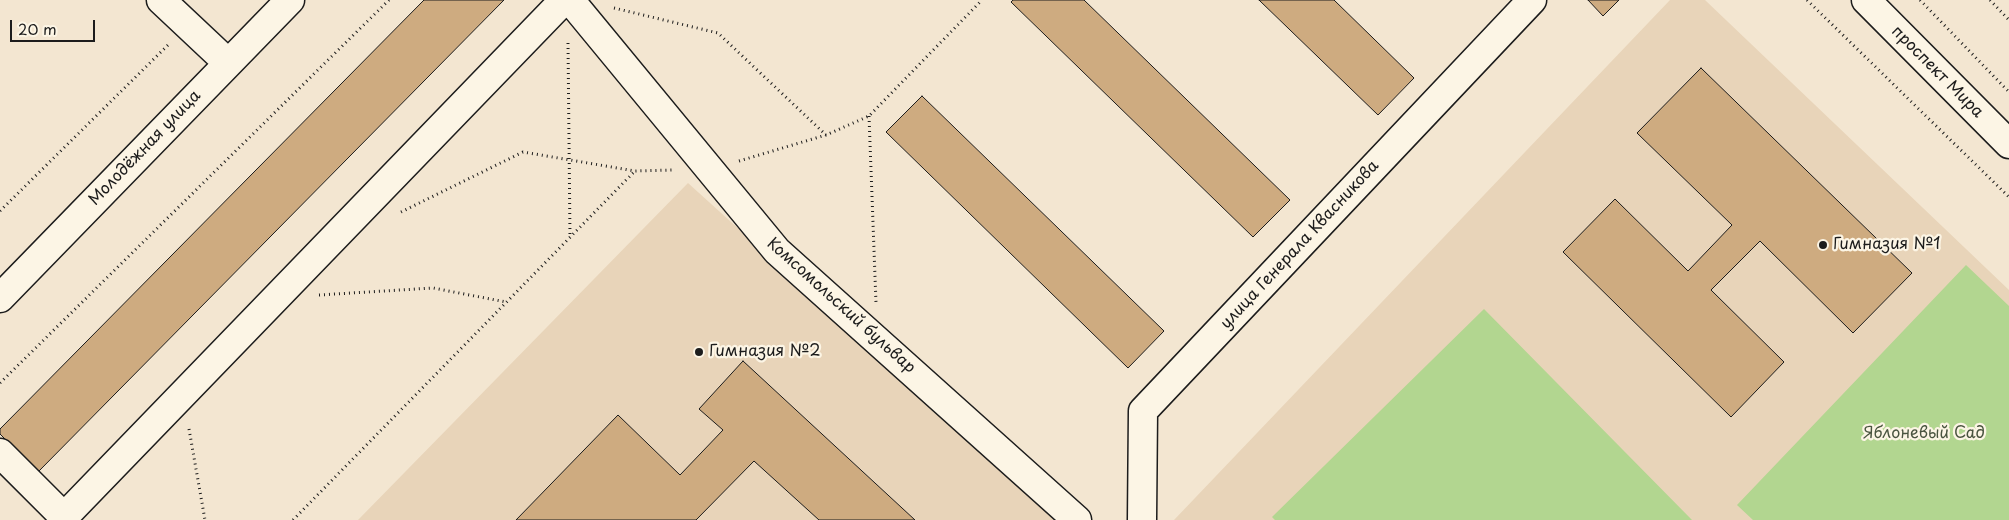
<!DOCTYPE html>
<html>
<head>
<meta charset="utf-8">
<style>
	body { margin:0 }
	#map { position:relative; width:2009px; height:520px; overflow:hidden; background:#f3e6d1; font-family:"Playpen Sans",sans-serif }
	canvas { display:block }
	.scale { position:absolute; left:10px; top:20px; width:85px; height:22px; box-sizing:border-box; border:2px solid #1c1c1c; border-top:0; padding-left:6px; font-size:15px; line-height:18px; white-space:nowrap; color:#1c1c1c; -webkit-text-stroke:4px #fcf5e5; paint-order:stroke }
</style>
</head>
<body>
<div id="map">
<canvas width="2009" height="520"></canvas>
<div class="scale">20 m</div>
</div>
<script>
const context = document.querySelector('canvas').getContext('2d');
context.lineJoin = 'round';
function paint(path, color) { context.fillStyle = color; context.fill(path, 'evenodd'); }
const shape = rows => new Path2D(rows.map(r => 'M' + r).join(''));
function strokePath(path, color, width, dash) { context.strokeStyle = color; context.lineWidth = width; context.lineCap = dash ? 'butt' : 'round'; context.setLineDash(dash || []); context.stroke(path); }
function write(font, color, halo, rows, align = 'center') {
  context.font = font + ' "Playpen Sans",sans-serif'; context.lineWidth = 4.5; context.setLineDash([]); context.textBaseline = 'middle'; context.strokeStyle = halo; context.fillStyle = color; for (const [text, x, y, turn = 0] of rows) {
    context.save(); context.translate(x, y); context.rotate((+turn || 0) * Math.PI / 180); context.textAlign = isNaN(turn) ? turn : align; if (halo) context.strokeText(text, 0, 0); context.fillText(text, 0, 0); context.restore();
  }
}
paint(shape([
	[1670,0,1705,0,2009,290,2009,520,1174,520],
	[688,183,1060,520,358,520]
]), '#e8d4b9');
paint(shape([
	[1966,265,2009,306,2009,520,1753,520,1737,505],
	[1484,309,1692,520,1275,520,1272,517]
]), '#b2d690');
const building = shape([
	[424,0,504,0,38,472,0,434,0,429,424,0],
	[1013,0,1084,0,1290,200,1253,237,1011,2,1013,0],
	[1259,0,1334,0,1414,78,1378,115,1259,0],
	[1588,0,1619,0,1603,16,1588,0],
	[1701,68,1912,273,1853,333,1760,241,1711,290,1784,362,1731,417,1563,252,1615,199,1688,271,1732,225,1637,133,1701,68],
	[922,96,1164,331,1128,368,886,132,922,96],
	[743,361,915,520,819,520,754,461,696,520,516,520,618,415,680,475,723,430,699,409,743,361]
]);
paint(building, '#ceab80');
strokePath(building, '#1c1c1c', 1);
const minor = shape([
	[161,0,228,63],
	[570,0,777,251,1077,520],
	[1866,0,2009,144],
	[0,298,290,0],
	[0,453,64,517,564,0],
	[1142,520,1143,411,1532,0]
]);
strokePath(minor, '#1c1c1c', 31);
strokePath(shape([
	[1807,0,2009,197],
	[1920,0,2009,92],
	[1990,0,2009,20],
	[614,8,718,33,826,135],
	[568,43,570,237],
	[869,116,876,303],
	[739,161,826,135,869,116,982,0],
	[0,211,168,45],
	[401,212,523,152,635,171,674,170],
	[319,295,433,288,506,302],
	[0,383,389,0],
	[189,429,205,520],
	[293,520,635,171]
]), '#1c1c1c', 3, [1, 4]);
strokePath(minor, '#fcf5e5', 28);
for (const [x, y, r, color] of [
	[1823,245,5,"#1c1c1c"],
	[699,352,5,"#1c1c1c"]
]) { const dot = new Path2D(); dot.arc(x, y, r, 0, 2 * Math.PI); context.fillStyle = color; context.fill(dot); strokePath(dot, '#fcf5e5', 2); }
write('16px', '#1c1c1c', '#fcf5e5', [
	["проспект Мира",1937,72,45],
	["Молодёжная улица",145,148,-46],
	["улица Генерала Квасникова",1300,245,-47],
	["Комсомольский бульвар",841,306,42]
]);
write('16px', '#1c1c1c', '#fcf5e5', [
	["Гимназия №1",1833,245],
	["Гимназия №2",709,352]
], 'left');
write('16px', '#49543f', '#fcf5e5', [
	["Яблоневый Сад",1924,434]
]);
</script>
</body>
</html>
